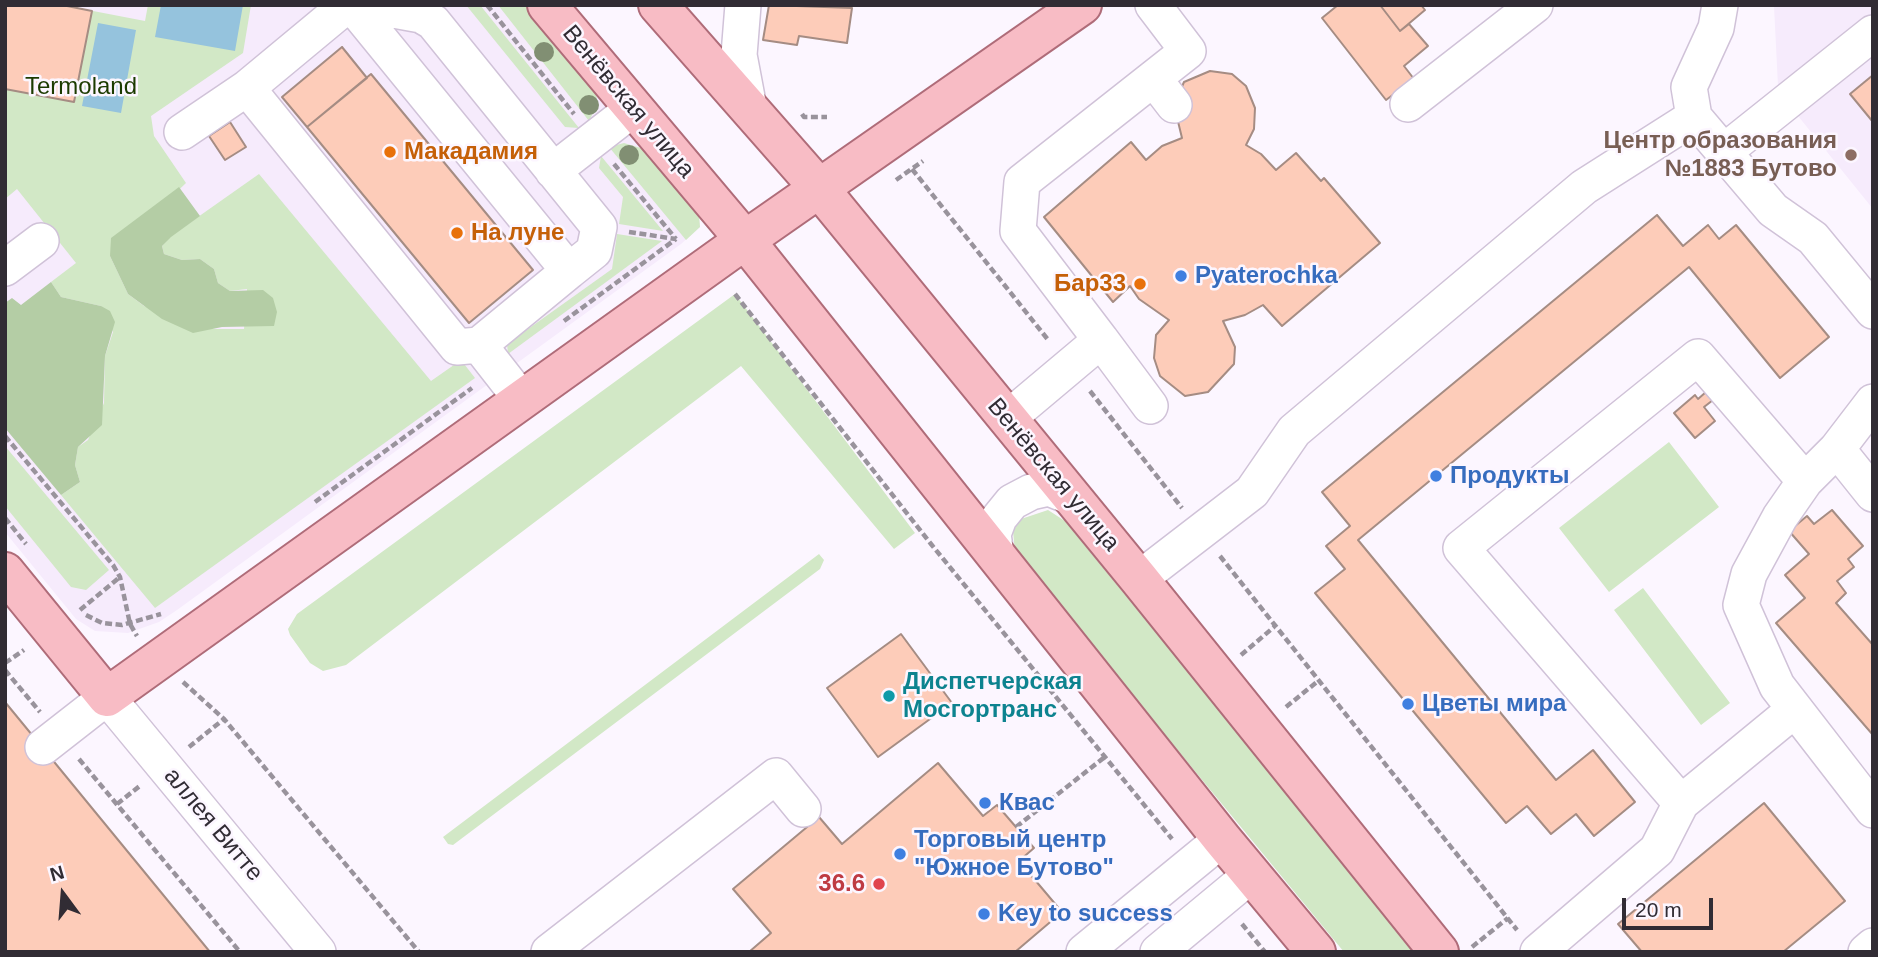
<!DOCTYPE html>
<html>
<head>
<meta charset="utf-8">
<style>
	body { margin:0 }
	#map { position:relative; width:1878px; height:957px; overflow:hidden; background:#fcf6ff; font-family:Arial,sans-serif }
	canvas { display:block }
	.frame { position:absolute; inset:0; border:7px solid #312c34; pointer-events:none }
	.north { position:absolute; left:28px; top:859px; width:70px; height:70px; -webkit-text-stroke:5px #fcf6ff; paint-order:stroke; rotate:344deg; font-size:19px; font-weight:700; line-height:28px; text-align:center; color:#312c34 }
	.north::after { content:''; display:block; margin:auto; width:24px; height:32px; background:#312c34; clip-path:polygon(50% 0,100% 100%,50% 72%,0 100%) }
	.scale { position:absolute; left:1622px; top:898px; width:91px; height:32px; box-sizing:border-box; border:4px solid #312c34; border-top:0; padding-left:9px; font-size:21px; line-height:24px; white-space:nowrap; color:#312c34; -webkit-text-stroke:5px #fcf6ff; paint-order:stroke }
</style>
</head>
<body>
<div id="map">
<canvas width="1878" height="957"></canvas>
<div class="frame"></div>
<div class="north">N</div>
<div class="scale">20 m</div>
</div>
<script>
const context = document.querySelector('canvas').getContext('2d');
context.lineJoin = 'round';
function paint(path, color) { context.fillStyle = color; context.fill(path, 'evenodd'); }
const shape = rows => new Path2D(rows.map(r => 'M' + r).join(''));
function strokePath(path, color, width, dash) { context.strokeStyle = color; context.lineWidth = width; context.lineCap = dash ? 'butt' : 'round'; context.setLineDash(dash || []); context.stroke(path); }
function write(font, color, halo, rows, align = 'center') {
  context.font = font + ' Arial,sans-serif'; context.lineWidth = 5; context.setLineDash([]); context.textBaseline = 'middle'; context.strokeStyle = halo; context.fillStyle = color; for (const [text, x, y, turn = 0] of rows) {
    context.save(); context.translate(x, y); context.rotate((+turn || 0) * Math.PI / 180); context.textAlign = isNaN(turn) ? turn : align; if (halo) context.strokeText(text, 0, 0); context.fillText(text, 0, 0); context.restore();
  }
}
paint(shape([
	[5,5,526,5,699,215,700,227,681,244,177,610,159,622,128,633,95,631,76,619,5,532],
	[1873,5,1873,209,1786,101,1778,86,1774,6]
]), '#f6ebfc');
paint(shape([
	[5,5,62,5,145,21,148,5,251,5,243,53,151,116,154,136,186,183,110,256,128,294,144,306,210,329,244,329,247,289,230,291,218,283,214,269,200,259,182,260,164,254,162,246,171,236,259,174,431,381,461,360,475,378,155,608,61,495,80,482,75,465,78,447,88,440,104,403,105,356,113,332,101,306,61,297,51,282,76,263,17,189,5,199],
	[466,5,480,5,579,128,565,127],
	[498,5,526,5,597,92,596,107,589,121],
	[624,143,644,149,699,215,700,227,686,240,609,147],
	[601,156,663,231,619,224,623,197,599,168],
	[617,234,662,241,508,354,507,344,612,269],
	[735,294,915,533,894,549,741,366,346,665,323,671,310,663,290,635,288,629,297,614],
	[1669,442,1719,507,1609,592,1559,528],
	[5,446,109,570,86,590,71,587,5,506],
	[1048,510,1065,521,1416,952,1344,952,1015,553,1013,531,1021,519],
	[819,554,824,560,820,569,453,845,448,844,443,837],
	[1643,588,1730,703,1701,725,1614,610]
]), '#d2e8c6');
paint(shape([
	[179,187,200,216,171,237,162,246,164,254,182,260,200,259,214,269,218,283,230,291,263,290,273,298,277,312,274,326,222,327,193,333,162,319,128,294,110,256,111,238],
	[51,282,61,297,101,306,110,311,115,322,105,356,102,425,78,447,75,465,80,482,61,495,5,428,5,303,12,298,21,305]
]), '#b4cda5');
paint(shape([
	[161,5,243,5,235,51,155,37],
	[98,23,136,30,121,113,82,106]
]), '#95c3dd');
const building = shape([
	[5,5,62,5,92,11,74,102,5,89,5,5],
	[769,5,852,8,847,43,799,36,797,45,763,40,769,5],
	[1338,5,1380,5,1400,31,1409,24,1428,46,1404,66,1414,79,1386,100,1322,18,1338,5],
	[1380,5,1421,5,1425,10,1400,31,1380,5],
	[342,47,367,78,307,127,282,97,342,47],
	[1210,71,1232,74,1246,86,1255,108,1254,129,1246,145,1261,154,1276,170,1296,153,1321,181,1324,178,1380,243,1282,326,1263,305,1245,315,1223,321,1235,347,1234,364,1208,392,1185,396,1160,376,1154,358,1156,335,1169,320,1139,299,1130,286,1113,302,1044,217,1131,142,1146,160,1162,146,1182,138,1174,105,1184,82,1210,71],
	[371,74,533,270,469,323,307,127,371,74],
	[1873,75,1873,122,1850,94,1873,75],
	[230,122,246,147,225,160,209,136,230,122],
	[1657,215,1683,246,1708,225,1719,239,1736,225,1829,337,1780,378,1689,267,1358,540,1556,780,1593,750,1635,802,1594,836,1576,814,1551,834,1527,806,1506,823,1315,593,1345,569,1326,546,1350,526,1322,492,1657,215],
	[1706,392,1713,400,1704,407,1715,421,1695,438,1674,413,1695,395,1698,399,1706,392],
	[1832,510,1863,546,1848,559,1854,567,1837,581,1846,593,1836,603,1873,645,1873,735,1776,623,1805,598,1785,575,1809,554,1789,531,1807,516,1814,524,1832,510],
	[901,634,952,703,878,757,827,688,901,634],
	[5,702,210,952,5,952,5,702],
	[938,763,983,816,997,805,1034,848,1019,861,1062,912,1015,952,749,952,771,933,733,889,819,817,842,844,938,763],
	[1764,803,1845,901,1783,952,1642,952,1618,924,1764,803]
]);
paint(building, '#fdccb9');
strokePath(building, '#a58c83', 2);
const minor = shape([
	[347,5,247,88,457,347,479,345],
	[352,5,569,271,479,345,522,400],
	[366,5,421,15,433,22,599,227,594,251,569,271],
	[743,5,739,55,749,108],
	[1720,5,1716,28,1689,87,1694,117,1773,210,1813,238,1873,311],
	[1154,79,1174,105],
	[1408,104,1535,5],
	[182,132,247,88],
	[1725,151,1873,33],
	[553,171,634,108],
	[5,268,41,241],
	[1101,340,1150,406],
	[1873,402,1837,449,1805,481,1780,517,1749,574,1741,605,1777,686,1873,810],
	[1007,419,1101,340,1018,231,1022,182,1188,51,1153,5],
	[1837,449,1873,494],
	[996,555,993,534,999,518,1012,502,1031,492,1049,488,1069,496],
	[1139,579,1252,492,1294,431,1584,187,1694,117],
	[43,747,107,697,318,952],
	[1681,803,1461,548,1698,357,1805,481],
	[549,952,776,776,803,809],
	[1084,952,1222,839],
	[1158,952,1252,874],
	[1538,952,1657,850,1681,803,1793,711],
	[1866,952,1873,946]
]);
const major = shape([
	[547,5,745,240,1222,839,1316,952],
	[658,5,819,188,1139,579,1439,952],
	[5,572,107,697,728,252,1082,5]
]);
strokePath(minor, '#d0c2d8', 38);
strokePath(major, '#af6c79', 42);
strokePath(shape([
	[487,5,574,114],
	[802,114,804,117,827,117],
	[614,164,676,239],
	[912,169,1049,341],
	[896,180,923,161],
	[629,232,676,239],
	[735,294,931,544,1172,839],
	[564,321,676,239],
	[1090,391,1182,508],
	[5,436,113,565,120,577,130,624,137,636],
	[315,502,472,388],
	[5,518,26,544],
	[1220,556,1517,930],
	[80,610,120,577],
	[86,615,102,623,122,625,161,614],
	[1241,655,1274,627],
	[5,663,24,650],
	[5,670,40,712],
	[183,682,224,719,419,952],
	[1286,707,1318,681],
	[189,747,224,719],
	[79,759,240,952],
	[117,804,141,785],
	[1016,827,1106,756],
	[1242,924,1265,952],
	[1472,947,1508,918]
]), '#99939c', 4.5, [7, 3.5]);
strokePath(minor, '#fff', 35);
strokePath(major, '#f8bcc5', 38);
context.fillStyle = '#818f73';
for (const [x, y] of [
	[544,52],
	[589,105],
	[629,155]
]) { context.beginPath(); context.arc(x, y, 10, 0, 2 * Math.PI); context.fill(); }
for (const [x, y, r, color] of [
	[390,152,7,"#e8710a"],
	[1851,155,7,"#8d6e63"],
	[457,233,7,"#e8710a"],
	[1181,276,7,"#3f7fe0"],
	[1140,284,7,"#e8710a"],
	[1436,476,7,"#3f7fe0"],
	[889,696,7,"#0f9aa8"],
	[1408,704,7,"#3f7fe0"],
	[985,803,7,"#3f7fe0"],
	[900,854,7,"#3f7fe0"],
	[879,884,7,"#e0444e"],
	[984,914,7,"#3f7fe0"]
]) { const dot = new Path2D(); dot.arc(x, y, r, 0, 2 * Math.PI); context.fillStyle = color; context.fill(dot); strokePath(dot, '#fcf6ff', 2.5); }
write('24px', '#1c3b00', '#fcf6ff', [
	["Termoland",81,87]
]);
write('24px', '#312c34', '#fcf6ff', [
	["Венёвская улица",628,102,50],
	["Венёвская улица",1053,475,50],
	["аллея Витте",213,825,50]
]);
write('bold 24px', '#785e54', '#fcf6ff', [
	["Центр образования",1837,141],
	["№1883 Бутово",1837,169]
], 'right');
write('bold 24px', '#c56008', '#fcf6ff', [
	["Макадамия",404,152],
	["На луне",471,233],
	["Бар33",1126,284,"right"]
], 'left');
write('bold 24px', '#366cbe', '#fcf6ff', [
	["Pyaterochka",1195,276],
	["Продукты",1450,476],
	["Цветы мира",1422,704],
	["Квас",999,803],
	["Торговый центр",914,840],
	["\"Южное Бутово\"",914,868],
	["Key to success",998,914]
], 'left');
write('bold 24px', '#0d838f', '#fcf6ff', [
	["Диспетчерская",903,682],
	["Мосгортранс",903,710]
], 'left');
write('bold 24px', '#be3a42', '#fcf6ff', [
	["36.6",865,884]
], 'right');
</script>
</body>
</html>
